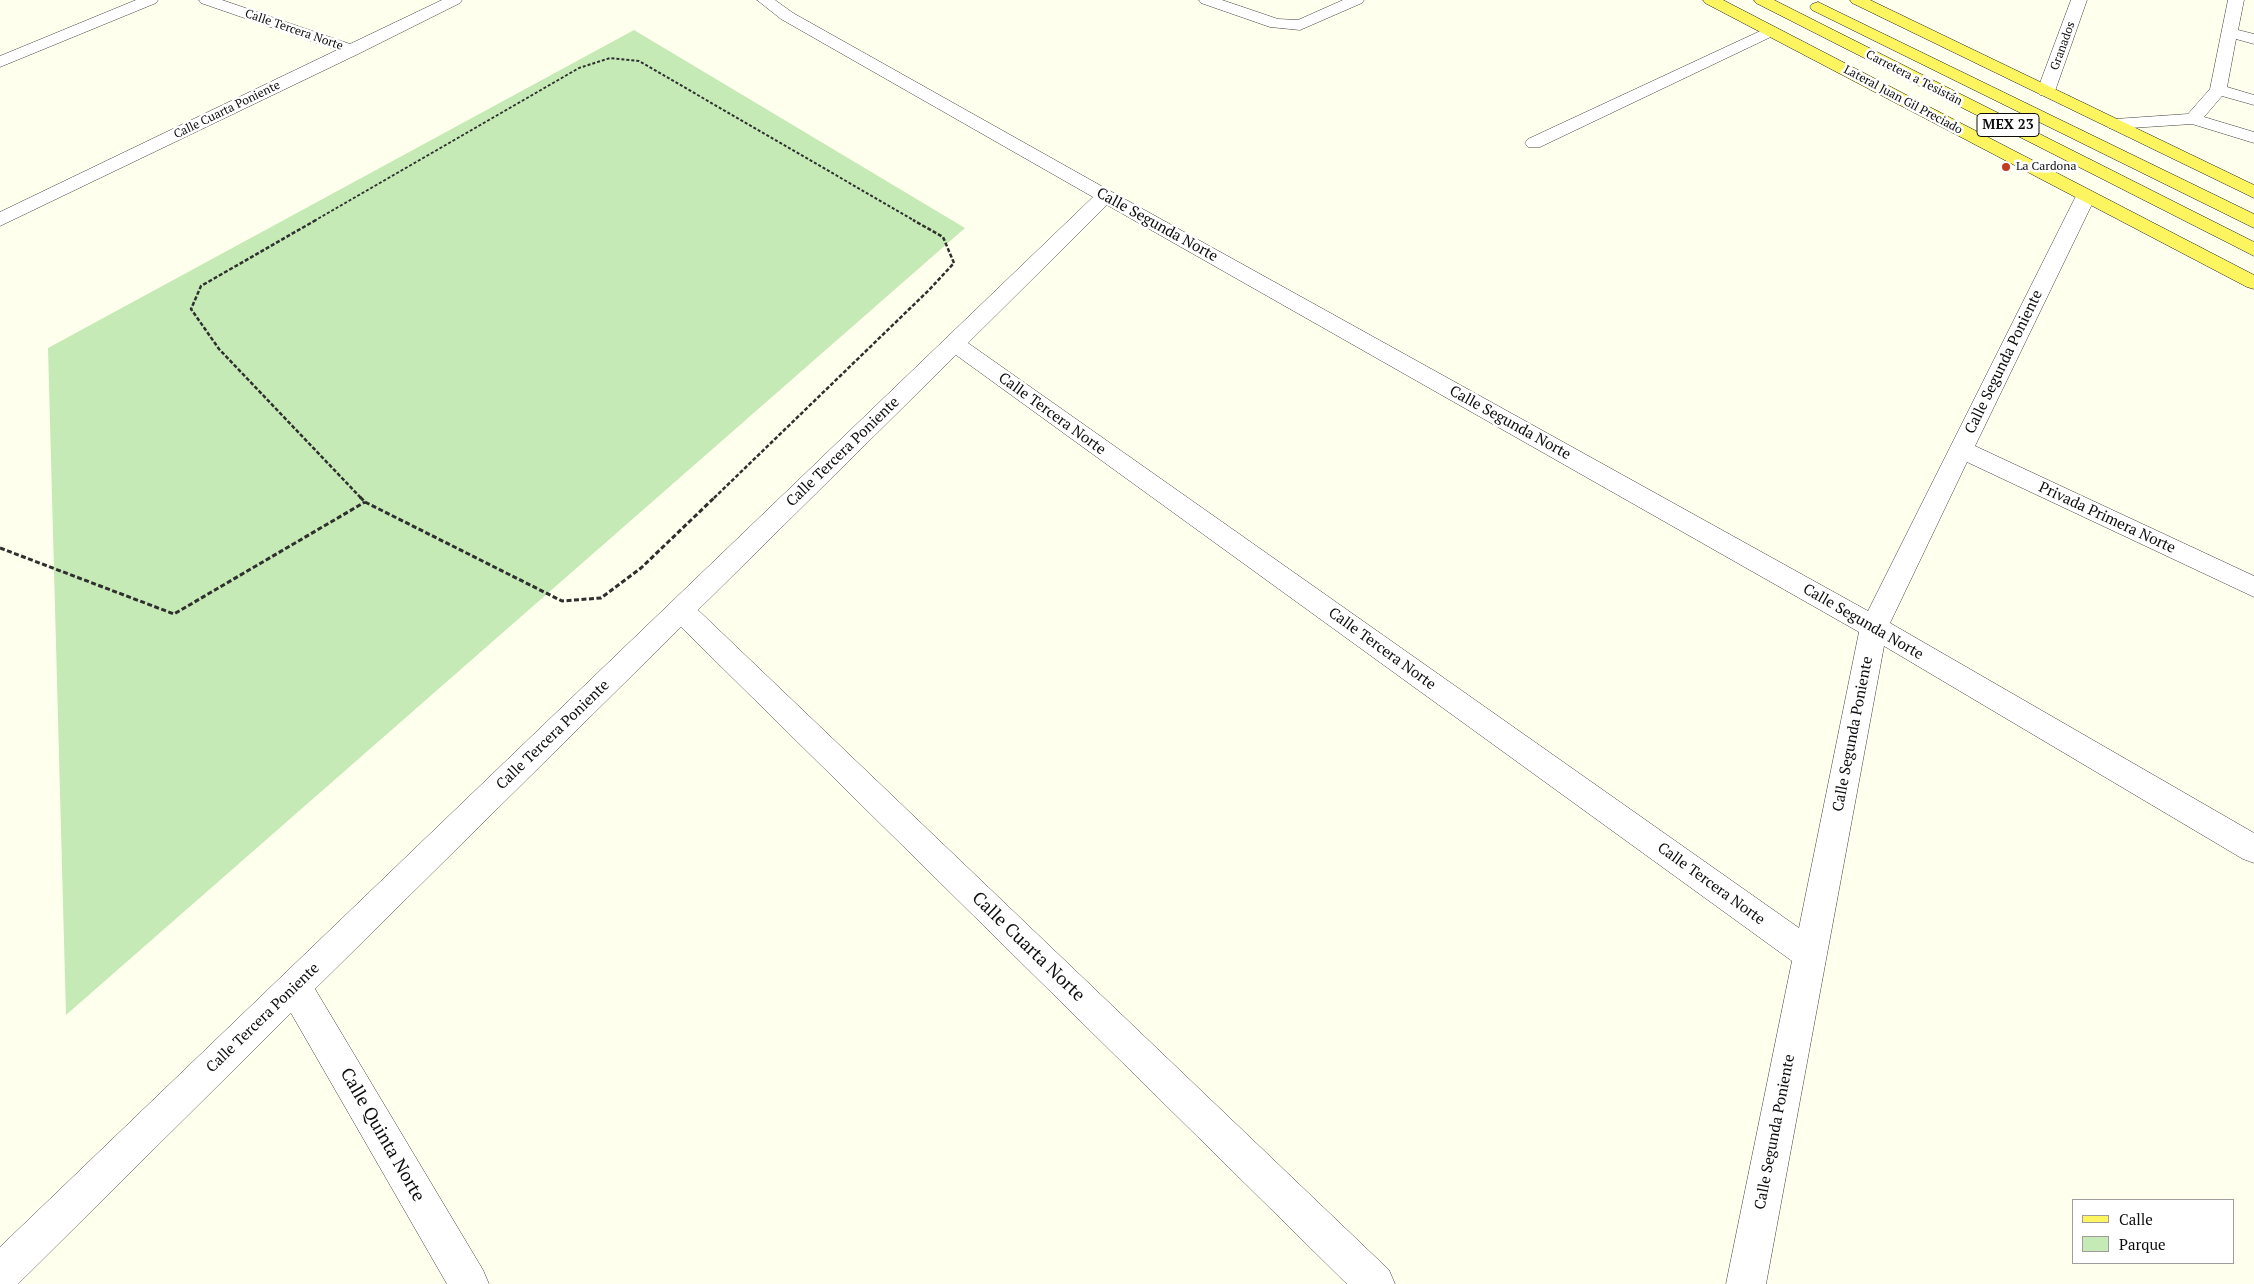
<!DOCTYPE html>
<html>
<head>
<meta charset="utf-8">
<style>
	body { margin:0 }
	#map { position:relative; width:2254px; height:1284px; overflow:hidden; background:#ffffed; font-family:"PT Serif",serif }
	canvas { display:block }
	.legend { position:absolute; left:2072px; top:1199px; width:162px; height:65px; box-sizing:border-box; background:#fff; border:1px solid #9e9e9e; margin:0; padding:6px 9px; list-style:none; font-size:15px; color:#0d0d0d }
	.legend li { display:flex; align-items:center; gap:10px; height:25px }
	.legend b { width:25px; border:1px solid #9e9e9e }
</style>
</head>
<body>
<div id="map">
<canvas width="2254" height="1284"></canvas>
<ul class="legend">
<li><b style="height:6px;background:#fcf560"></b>Calle</li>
<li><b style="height:14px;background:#c6eab6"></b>Parque</li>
</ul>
</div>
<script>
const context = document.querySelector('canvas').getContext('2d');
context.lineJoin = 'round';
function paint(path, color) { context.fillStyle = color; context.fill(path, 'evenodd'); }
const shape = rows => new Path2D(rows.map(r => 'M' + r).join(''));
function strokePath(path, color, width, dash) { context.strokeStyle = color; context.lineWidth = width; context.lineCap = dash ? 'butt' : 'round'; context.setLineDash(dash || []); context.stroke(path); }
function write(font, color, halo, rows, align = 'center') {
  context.font = font + ' "PT Serif",serif'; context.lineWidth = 5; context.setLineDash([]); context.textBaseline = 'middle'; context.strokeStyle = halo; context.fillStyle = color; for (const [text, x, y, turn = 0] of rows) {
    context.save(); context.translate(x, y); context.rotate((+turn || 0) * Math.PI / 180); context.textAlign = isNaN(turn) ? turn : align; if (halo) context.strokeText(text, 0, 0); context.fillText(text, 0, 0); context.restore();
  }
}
paint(shape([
	[634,30,965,228,66,1015,48,348]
]), '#c6eab6');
const minor = shape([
	[136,0,158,0,156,3,0,67,0,56,136,0],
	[199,0,222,0,350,44,442,0,462,0,460,3,358,54,0,226,0,212,337,50,201,3,199,0],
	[757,0,775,0,793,13,1112,192,1868,611,2076,196,2079,192,2086,190,2093,192,2096,196,1975,446,2254,576,2254,597,1967,462,1890,623,2254,833,2254,863,2243,859,1884,646,1766,1284,1726,1284,1792,961,956,355,698,610,1389,1270,1395,1284,1347,1284,681,627,315,989,483,1270,489,1284,447,1284,291,1013,18,1284,0,1284,0,1247,1093,197,781,19,757,0],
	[1107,205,1859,632,1799,928,968,343,1107,205],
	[1199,0,1222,0,1278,19,1298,20,1343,0,1364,0,1362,3,1300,30,1270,27,1201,3,1199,0],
	[2071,0,2087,0,2055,91,2052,95,2046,96,2040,95,2037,91,2071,0],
	[2228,0,2244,0,2238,30,2254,34,2254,44,2236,39,2227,87,2254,95,2254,105,2222,96,2204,117,2254,132,2254,143,2192,124,2115,129,2109,128,2106,124,2109,120,2115,119,2188,114,2210,89,2228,0],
	[1771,26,1779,31,1777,34,1540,147,1528,147,1525,143,1528,139,1771,26]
]);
const major = shape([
	[1703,0,1723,0,2254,275,2254,289,2247,287,1705,3,1703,0],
	[1754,0,1774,0,2254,242,2254,256,1756,3,1754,0],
	[1850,0,1870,0,2254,185,2254,198,1852,3,1850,0],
	[1818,2,2254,214,2254,228,1812,10,1810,7,1812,4,1818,2]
]);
strokePath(minor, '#404040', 1);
strokePath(major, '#1e1e1e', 1);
strokePath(shape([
	[314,221,579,68,610,58,639,61,915,221]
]), '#2f2f2f', 2, [3, 2]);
strokePath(shape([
	[316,220,201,286,191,309,219,349,361,498],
	[714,498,929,290,954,263,943,237,913,220]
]), '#2f2f2f', 2.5, [4, 2]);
strokePath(shape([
	[360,497,365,502],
	[365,502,562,601,601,598,641,568,715,497],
	[0,548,174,614,365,502]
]), '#2f2f2f', 3, [5, 2.5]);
paint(minor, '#fff');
paint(major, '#fcf560');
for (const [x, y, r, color] of [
	[2006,167,5,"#c13a21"]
]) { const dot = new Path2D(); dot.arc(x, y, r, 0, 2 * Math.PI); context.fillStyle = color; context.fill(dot); strokePath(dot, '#fff', 2); }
write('12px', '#0d0d0d', '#fff', [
	["Calle Tercera Norte",294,30,19],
	["Granados",2063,46,-70],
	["Carretera a Tesistán",1914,78,27],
	["Lateral Juan Gil Preciado",1903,100,28],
	["Calle Cuarta Poniente",227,110,-26]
]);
write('12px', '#0d0d0d', '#fff', [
	["La Cardona",2016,167]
], 'left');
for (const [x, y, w] of [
	[2008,125,62]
]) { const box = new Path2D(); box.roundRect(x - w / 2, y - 11.5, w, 23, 4); context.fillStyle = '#fff'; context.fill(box); strokePath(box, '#0d0d0d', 1); }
write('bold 14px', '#0d0d0d', null, [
	["MEX 23",2008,125]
]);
write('15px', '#0d0d0d', '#fff', [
	["Calle Segunda Norte",1157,225,29],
	["Calle Segunda Poniente",2004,362,-64],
	["Calle Tercera Norte",1052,414,36],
	["Calle Segunda Norte",1510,423,29],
	["Calle Tercera Poniente",843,452,-44],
	["Privada Primera Norte",2107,518,25],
	["Calle Segunda Norte",1863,622,30],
	["Calle Tercera Norte",1382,649,36],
	["Calle Segunda Poniente",1853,734,-79],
	["Calle Tercera Poniente",553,735,-44],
	["Calle Tercera Norte",1711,884,36],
	["Calle Tercera Poniente",263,1018,-44],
	["Calle Segunda Poniente",1775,1132,-79]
]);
write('18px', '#0d0d0d', '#fff', [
	["Calle Cuarta Norte",1028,947,44],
	["Calle Quinta Norte",382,1135,60]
]);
</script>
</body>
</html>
